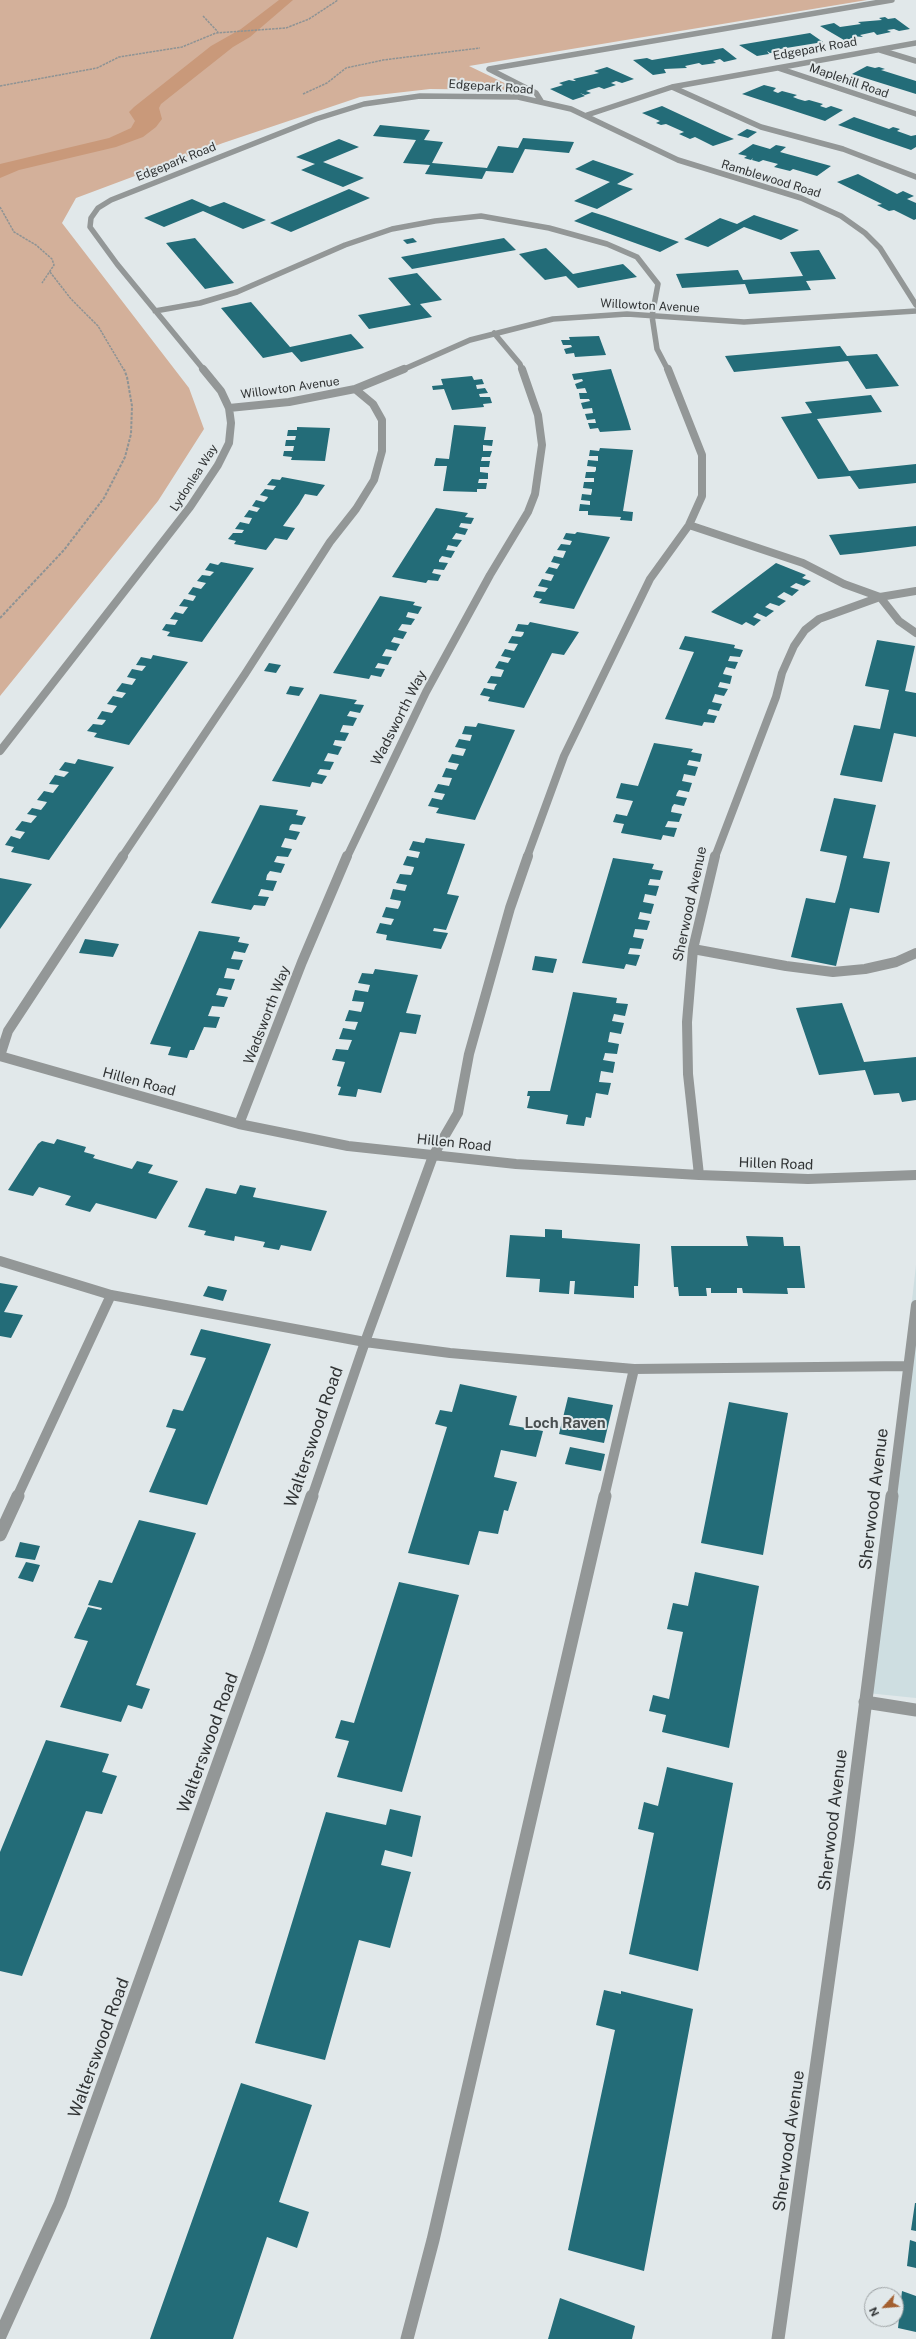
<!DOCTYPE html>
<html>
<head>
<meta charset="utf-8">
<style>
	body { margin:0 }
	#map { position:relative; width:916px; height:2339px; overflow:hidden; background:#e1e8ea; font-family:"Public Sans",sans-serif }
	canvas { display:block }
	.north { position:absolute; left:864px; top:2287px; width:40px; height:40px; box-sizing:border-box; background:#e1e8ea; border:1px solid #9ba0a2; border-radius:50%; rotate:244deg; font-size:11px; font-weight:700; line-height:16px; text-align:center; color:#313435 }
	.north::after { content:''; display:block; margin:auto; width:14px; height:18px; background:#a35f2f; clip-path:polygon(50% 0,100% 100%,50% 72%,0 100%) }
</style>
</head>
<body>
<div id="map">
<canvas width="916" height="2339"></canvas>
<div class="north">N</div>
</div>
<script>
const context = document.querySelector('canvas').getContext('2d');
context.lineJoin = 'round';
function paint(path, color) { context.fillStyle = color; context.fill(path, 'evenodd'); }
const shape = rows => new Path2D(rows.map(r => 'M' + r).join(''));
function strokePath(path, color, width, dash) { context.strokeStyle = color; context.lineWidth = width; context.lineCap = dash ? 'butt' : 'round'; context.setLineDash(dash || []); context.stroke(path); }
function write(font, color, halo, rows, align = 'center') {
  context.font = font + ' "Public Sans",sans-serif'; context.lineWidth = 4; context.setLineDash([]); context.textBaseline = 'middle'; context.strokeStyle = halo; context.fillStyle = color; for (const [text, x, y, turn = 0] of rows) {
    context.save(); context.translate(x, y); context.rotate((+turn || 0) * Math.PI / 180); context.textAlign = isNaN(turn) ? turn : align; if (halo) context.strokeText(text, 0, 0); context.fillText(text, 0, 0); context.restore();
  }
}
paint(shape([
	[916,1265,916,1698,867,1693]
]), '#cedee1');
paint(shape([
	[0,0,867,0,469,66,519,90,430,89,360,97,223,143,76,198,62,223,189,388,204,429,158,501,0,696]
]), '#d3b09a');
paint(shape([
	[279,0,293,0,250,37,233,47,161,104,159,108,162,119,156,127,143,137,116,147,19,170,0,178,0,164,109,138,131,128,135,121,129,112,134,107,211,46,241,29]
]), '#c9997a');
paint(shape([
	[885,17,888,19,895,18,910,29,899,31,894,29,887,30,891,32,877,35,874,32,860,35,863,37,852,36,855,38,844,40,820,26,834,23,840,27,861,24,858,22,882,20,879,18],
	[810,33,823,42,774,50,777,52,770,53,767,51,769,54,757,56,739,45],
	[723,48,737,59,724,62,720,59,713,61,716,63,702,65,699,63,685,66,687,68,664,69,666,73,653,75,633,60,647,58,652,60],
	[867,66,875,68,879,67,885,69,881,70,916,81,916,94,852,74],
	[607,67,634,79,622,83,616,81,611,83,616,85,604,89,599,87,592,89,586,91,591,93,585,95,580,93,585,96,573,100,550,89,563,85,559,83,569,80,574,81,576,81,573,79,599,73,594,71],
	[764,85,776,88,773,91,778,93,782,91,797,95,793,97,798,99,805,101,809,100,823,104,820,106,826,108,831,106,843,110,825,121,742,94],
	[662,106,720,133,734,139,713,146,695,137,690,139,679,134,684,132,666,124,661,125,656,123,660,121,642,113],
	[854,117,889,129,893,127,900,129,897,131,911,136,916,135,916,147,911,150,838,125],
	[380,125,430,130,424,140,443,142,432,163,487,168,498,146,518,148,523,138,574,142,569,153,525,149,513,173,486,171,482,179,425,174,430,165,403,163,416,140,373,136],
	[747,129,757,132,748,138,737,135],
	[339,139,359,147,323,162,364,178,343,187,301,170,315,164,296,157],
	[753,144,770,149,776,145,786,147,780,152,831,166,817,176,793,169,790,171,774,167,778,164,763,160,759,162,752,160,753,158,751,160,744,158,747,156,738,154],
	[593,160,634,174,617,184,633,189,597,209,574,201,610,182,575,169],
	[858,174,897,194,903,191,914,196,907,199,916,203,916,219,914,220,894,210,889,211,877,205,882,204,837,182],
	[349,189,370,198,291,232,270,223],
	[192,199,210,207,224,202,266,220,243,229,203,211,164,227,144,218],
	[592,212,605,216,679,242,660,252,574,221],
	[754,215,799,230,781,240,744,227,708,247,684,239,720,218,737,224],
	[195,238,214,260,234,283,205,289,166,243],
	[413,238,417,242,407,244,403,240],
	[504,238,516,250,412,269,401,257],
	[546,248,573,274,623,264,637,277,578,288,566,276,545,280,519,254],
	[819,250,836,279,806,281,811,290,749,294,745,284,682,288,676,274,738,270,743,280,803,276,790,252],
	[417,273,442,300,420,304,432,317,369,329,358,315,411,305,388,278],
	[251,302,290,347,351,334,364,348,301,362,292,352,263,358,221,308],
	[599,336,606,355,575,357,574,353,566,354,564,349,572,347,571,345,563,345,561,340,570,340,569,337],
	[840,346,847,356,877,354,899,386,866,389,848,361,734,372,725,356],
	[611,369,628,420,631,430,600,432,598,428,590,429,588,423,596,423,595,419,587,420,585,414,593,413,592,408,583,409,581,403,590,401,589,399,580,399,579,393,587,393,585,388,577,389,575,384,583,381,582,379,574,380,572,374],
	[472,376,474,380,482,379,484,384,476,385,477,389,485,388,488,393,479,394,480,397,490,397,492,403,483,404,484,407,452,410,444,389,433,390,432,386,443,385,441,379],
	[871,395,882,412,817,419,849,471,916,464,916,483,859,489,850,476,818,479,781,417,812,413,805,402],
	[454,425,486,427,484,440,493,440,492,446,483,445,483,451,492,451,490,457,482,457,481,461,490,461,489,467,480,467,480,472,488,473,488,479,479,479,478,483,487,483,486,489,477,489,477,492,443,491,447,466,434,466,436,458,449,459],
	[297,427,330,428,325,461,291,460,292,457,283,456,284,451,293,451,294,446,285,446,286,440,295,440,296,436,287,436,288,430,297,430],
	[600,448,633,450,623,511,633,512,632,521,620,520,621,517,588,515,588,511,579,511,580,504,590,505,590,501,581,500,582,494,591,495,592,491,592,489,583,488,584,482,594,482,594,478,585,478,586,472,595,472,596,470,596,467,587,466,588,460,598,461,598,456,589,456,590,450,599,451],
	[282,477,325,485,317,496,305,494,299,504,283,526,295,528,287,540,275,538,266,550,234,544,236,541,228,539,233,533,242,533,244,530,235,529,240,522,249,524,252,518,244,517,249,510,257,512,260,508,252,506,256,500,264,502,267,499,268,497,260,495,265,489,273,490,276,486,267,485,272,479,280,480],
	[436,508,468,513,465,517,474,518,471,524,461,523,459,527,468,529,465,535,456,533,452,539,462,540,457,547,448,545,446,550,455,551,451,558,442,556,439,560,439,562,448,563,444,570,434,569,432,573,441,575,438,581,428,580,426,583,392,577],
	[916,526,916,546,860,553,840,555,829,535],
	[577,532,610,537,574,609,539,603,542,599,533,597,536,591,545,592,548,588,538,586,542,579,551,581,554,575,545,573,549,567,557,569,560,564,551,562,554,556,563,558,566,551,557,550,561,544,570,545,572,541,563,539,566,533,575,534],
	[221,562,254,568,202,642,167,636,170,632,162,630,166,624,175,625,178,620,170,619,175,612,183,614,188,607,179,606,184,599,193,601,195,598,196,596,188,594,193,587,201,589,206,583,197,581,202,575,210,576,214,572,205,570,210,563,218,565],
	[776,563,806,575,802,578,811,581,804,586,796,583,790,587,799,590,792,596,784,592,777,597,786,601,779,606,770,603,765,607,774,611,766,617,757,613,753,617,761,620,754,626,746,622,742,625,711,612],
	[380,596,415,602,413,605,422,607,418,614,408,612,406,617,415,619,411,625,402,624,398,630,407,632,403,639,394,637,392,640,391,642,400,644,396,651,386,649,382,656,392,657,388,665,378,663,375,668,385,669,381,677,371,675,369,679,333,673],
	[530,622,579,632,564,655,552,653,524,708,488,701,490,697,480,695,484,688,494,690,495,687,497,684,487,683,491,676,501,677,504,670,495,668,499,661,508,663,511,658,501,656,505,649,514,651,518,644,508,643,512,636,521,637,523,635,524,632,515,631,518,624,528,625],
	[685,636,735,645,734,648,743,650,740,657,730,656,728,661,738,662,735,669,726,667,724,671,723,674,732,676,730,684,720,682,718,687,728,689,724,696,715,694,712,702,722,704,719,711,709,709,708,711,707,714,717,716,714,723,704,722,702,726,665,719,694,652,679,649],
	[877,640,915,646,905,691,916,693,916,737,894,733,882,782,840,775,854,725,880,729,889,690,865,686],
	[153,655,188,662,129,745,94,737,97,733,87,731,93,724,102,725,104,723,106,720,97,719,102,711,112,713,117,706,107,704,113,696,122,698,126,693,116,691,122,683,132,685,136,679,127,677,132,669,142,671,146,666,136,665,141,657,151,659],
	[269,663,281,665,276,673,264,671],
	[290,686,304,688,299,696,286,694],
	[320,694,357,700,354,704,364,705,360,713,350,711,347,716,357,718,353,726,343,725,340,732,349,733,345,741,335,740,333,745,342,747,338,755,328,753,324,761,334,762,330,770,320,769,317,774,327,776,322,784,312,782,310,787,272,781],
	[478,723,515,730,475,820,436,813,439,808,428,806,432,798,442,800,445,794,434,792,438,784,449,786,452,778,442,777,446,768,456,770,459,764,448,762,452,754,463,756,466,749,455,747,459,739,470,741,472,735,462,734,465,726,476,727],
	[654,743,693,749,691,752,702,754,700,762,689,760,687,765,698,767,695,776,684,774,682,781,692,783,689,792,679,790,677,793,676,796,687,798,684,806,674,804,672,807,671,812,682,814,679,822,668,821,665,827,677,828,674,837,663,835,661,840,621,833,624,824,613,822,616,814,627,816,633,801,616,798,621,783,638,786],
	[78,759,114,767,49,860,11,852,14,847,5,845,11,836,20,839,25,832,15,830,22,821,31,823,37,816,27,814,32,808,41,810,45,805,47,802,37,800,44,791,53,793,59,785,49,784,55,775,64,777,69,772,59,770,65,762,75,764],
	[834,798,876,805,863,858,890,862,879,913,850,908,836,966,791,957,806,898,835,903,839,889,847,856,820,851],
	[260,805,298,810,296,815,306,817,302,825,292,824,290,826,289,830,300,832,296,840,285,838,281,847,292,849,288,857,277,856,274,862,285,864,281,873,270,871,267,875,266,880,277,881,273,891,261,889,258,896,269,897,265,906,254,905,251,910,211,903],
	[426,838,465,844,447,894,459,896,446,930,434,928,433,931,448,933,441,949,386,940,387,935,376,933,380,923,391,925,394,919,382,917,386,907,398,909,400,905,401,901,390,899,393,889,405,891,407,885,396,883,400,874,411,875,413,871,414,867,403,865,407,856,418,858,420,852,409,850,413,841,424,843],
	[613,858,654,864,652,869,663,871,660,880,650,879,648,885,659,886,656,896,645,894,643,902,654,904,651,914,640,912,639,916,638,919,650,921,647,930,635,929,633,937,644,939,641,949,630,948,628,954,640,955,636,966,626,964,624,969,582,963],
	[0,878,32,884,0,929],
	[199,931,240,937,238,942,249,944,245,953,234,951,231,959,243,960,239,970,227,968,224,978,235,979,231,990,219,988,216,995,228,997,224,1007,212,1006,208,1016,220,1017,216,1028,204,1027,194,1050,190,1050,187,1058,168,1055,171,1047,150,1044],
	[85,939,119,944,113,957,79,953],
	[535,956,557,959,553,973,532,970],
	[375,969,418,975,406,1013,421,1015,416,1034,400,1032,381,1093,358,1089,356,1097,338,1095,341,1087,337,1086,345,1062,332,1060,336,1049,348,1050,352,1040,339,1039,343,1028,355,1030,358,1022,345,1021,349,1010,361,1012,363,1006,364,1002,352,1001,355,990,368,992,370,985,358,983,362,973,373,974],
	[573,992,617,998,616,1003,628,1004,625,1016,614,1014,612,1021,624,1023,621,1034,610,1032,608,1042,619,1044,617,1054,605,1053,604,1057,603,1060,615,1062,613,1073,601,1071,599,1082,611,1083,608,1095,596,1093,591,1118,586,1117,584,1126,566,1124,568,1115,527,1108,530,1096,527,1096,528,1091,550,1091],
	[842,1003,864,1062,916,1057,916,1100,902,1102,899,1093,874,1095,865,1070,819,1075,796,1008],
	[57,1139,86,1147,84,1152,95,1155,93,1158,132,1169,137,1161,153,1165,148,1173,178,1181,156,1219,96,1203,90,1212,65,1205,71,1196,39,1187,33,1196,8,1190,38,1144,42,1141,54,1144],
	[240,1185,256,1188,253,1197,327,1211,311,1251,281,1245,279,1250,263,1247,265,1242,235,1236,234,1241,204,1235,206,1231,188,1227,206,1188,236,1194],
	[545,1229,562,1230,562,1238,640,1244,638,1286,634,1286,634,1298,574,1294,575,1281,570,1281,569,1294,539,1292,540,1279,506,1277,510,1235,545,1237],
	[746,1236,783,1237,784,1246,800,1246,805,1288,787,1288,788,1294,743,1293,742,1288,737,1288,737,1293,711,1293,711,1288,706,1288,707,1296,679,1296,678,1287,674,1287,671,1246,748,1246],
	[0,1283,18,1286,4,1312,23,1315,11,1338,0,1336],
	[208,1286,227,1290,223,1301,203,1296],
	[201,1329,271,1344,207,1505,149,1492,176,1429,166,1427,173,1409,183,1411,206,1358,190,1355],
	[460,1384,517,1396,509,1425,543,1431,536,1457,501,1450,494,1477,517,1482,508,1511,504,1510,498,1534,479,1531,469,1565,408,1553,447,1427,435,1424,440,1410,452,1412],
	[568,1397,613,1405,604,1443,559,1434],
	[729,1402,788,1413,763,1555,701,1543],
	[570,1447,605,1454,601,1471,565,1464],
	[139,1520,196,1533,136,1685,150,1689,142,1709,128,1705,121,1722,60,1707,88,1641,74,1638,88,1607,101,1610,102,1608,88,1605,99,1580,112,1583],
	[20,1542,40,1546,35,1560,15,1557],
	[26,1562,40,1565,33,1582,18,1578],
	[695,1572,759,1586,729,1748,662,1732,666,1715,649,1711,653,1695,669,1699,683,1632,667,1629,673,1603,688,1606],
	[399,1582,459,1595,402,1792,337,1777,349,1741,335,1738,341,1720,354,1723],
	[46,1740,109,1754,102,1772,117,1776,102,1814,86,1811,22,1976,0,1971,0,1852],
	[667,1767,733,1783,698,1971,629,1954,654,1833,638,1829,644,1802,658,1806],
	[390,1809,421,1816,412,1857,385,1850,381,1865,411,1872,390,1948,359,1940,325,2060,255,2043,326,1812,386,1825],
	[604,1990,621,1994,621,1991,693,2009,644,2271,568,2250,615,2030,596,2025],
	[241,2083,312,2105,279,2202,309,2212,297,2248,267,2237,233,2339,150,2339],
	[915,2203,916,2203,916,2231,911,2230],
	[910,2240,916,2242,916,2268,907,2266],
	[902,2291,916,2296,916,2332,898,2328],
	[560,2298,635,2326,632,2339,548,2339]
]), '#236c78');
strokePath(shape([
	[203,16,218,32],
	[0,86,97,68,119,57,182,47,216,33,286,28,309,19,338,0],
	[303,94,327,83,346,68,383,60,480,48],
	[0,207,14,232,36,245,52,259,54,265,42,283],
	[50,272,71,299,98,326,124,370]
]), '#8e9394', 1.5, [2.5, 1]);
strokePath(shape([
	[0,618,64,550,104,498,125,457,131,434,132,406,127,377,124,369]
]), '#8e9394', 2, [3, 1.5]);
strokePath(shape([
	[880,50,916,61],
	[778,68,916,114],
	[672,87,761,127,843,149,916,177],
	[541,101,536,93,489,69,892,0],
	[587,115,672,87,916,43],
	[155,311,200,303,237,292,345,245,392,229,435,221,481,216,549,228,607,244,637,257,658,284,652,316,657,349,668,370],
	[494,333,520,364,522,370],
	[204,370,117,264,90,227,91,218,98,208,111,200,316,119,364,104,420,96,518,97,571,109,678,160,801,198,841,216,865,233,880,248,916,305],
	[402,370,470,340,553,319,627,314,744,322,916,311]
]), '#939797', 5.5);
strokePath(shape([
	[229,408,289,402,355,389,404,369],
	[689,525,803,563,844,584,880,597,899,621,916,633],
	[0,751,190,507,218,465,229,443,231,423,229,408,221,391,203,369],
	[122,857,245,674,330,542,356,509,374,480,382,451,382,420,373,404,355,389],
	[347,857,426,692,490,575,528,512,535,494,542,445,538,415,522,369],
	[527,857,564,756,650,579,689,525,702,496,702,455,668,369],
	[715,857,776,697,782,673,794,646,805,630,819,619,880,597,916,591]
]), '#939797', 8);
strokePath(shape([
	[693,949,786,966,833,972,865,969,896,962,916,953],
	[0,1056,239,1124,348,1146,516,1164,699,1175,808,1179,916,1175],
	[0,1056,8,1031,123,856],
	[239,1124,302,962,347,856],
	[699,1175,688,1074,687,1022,693,949,715,856],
	[0,1261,111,1295,365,1342,450,1353,634,1369,908,1366],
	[17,1497,111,1295],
	[312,1497,365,1342,433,1156,458,1113,469,1054,510,908,528,856],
	[604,1497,634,1369],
	[892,1497,916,1305]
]), '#939797', 10);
strokePath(shape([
	[0,1535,18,1496],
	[865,1702,916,1710],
	[0,2336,60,2204,259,1650,312,1496],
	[407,2339,433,2240,605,1496],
	[778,2339,848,1841,892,1496]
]), '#939797', 13);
write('12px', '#313435', '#e1e8ea', [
	["Edgepark Road",815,49,-10],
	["Maplehill Road",849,81,19],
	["Edgepark Road",491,87,4],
	["Edgepark Road",176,162,-22],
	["Ramblewood Road",771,179,17],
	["Willowton Avenue",650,306,3],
	["Willowton Avenue",290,388,-8],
	["Lydonlea Way",194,478,-57]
]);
write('14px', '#313435', '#e1e8ea', [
	["Wadsworth Way",399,718,-63],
	["Sherwood Avenue",690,904,-78],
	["Wadsworth Way",267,1015,-69],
	["Hillen Road",139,1082,15],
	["Hillen Road",454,1143,6],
	["Hillen Road",776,1164,2]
]);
write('bold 15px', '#494f50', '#e1e8ea', [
	["Loch Raven",565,1423]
]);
write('17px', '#313435', '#e1e8ea', [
	["Walterswood Road",314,1437,-71],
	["Sherwood Avenue",874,1499,-83],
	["Walterswood Road",208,1743,-70],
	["Sherwood Avenue",833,1820,-83],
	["Walterswood Road",99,2048,-70],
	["Sherwood Avenue",789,2141,-82]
]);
</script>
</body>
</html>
